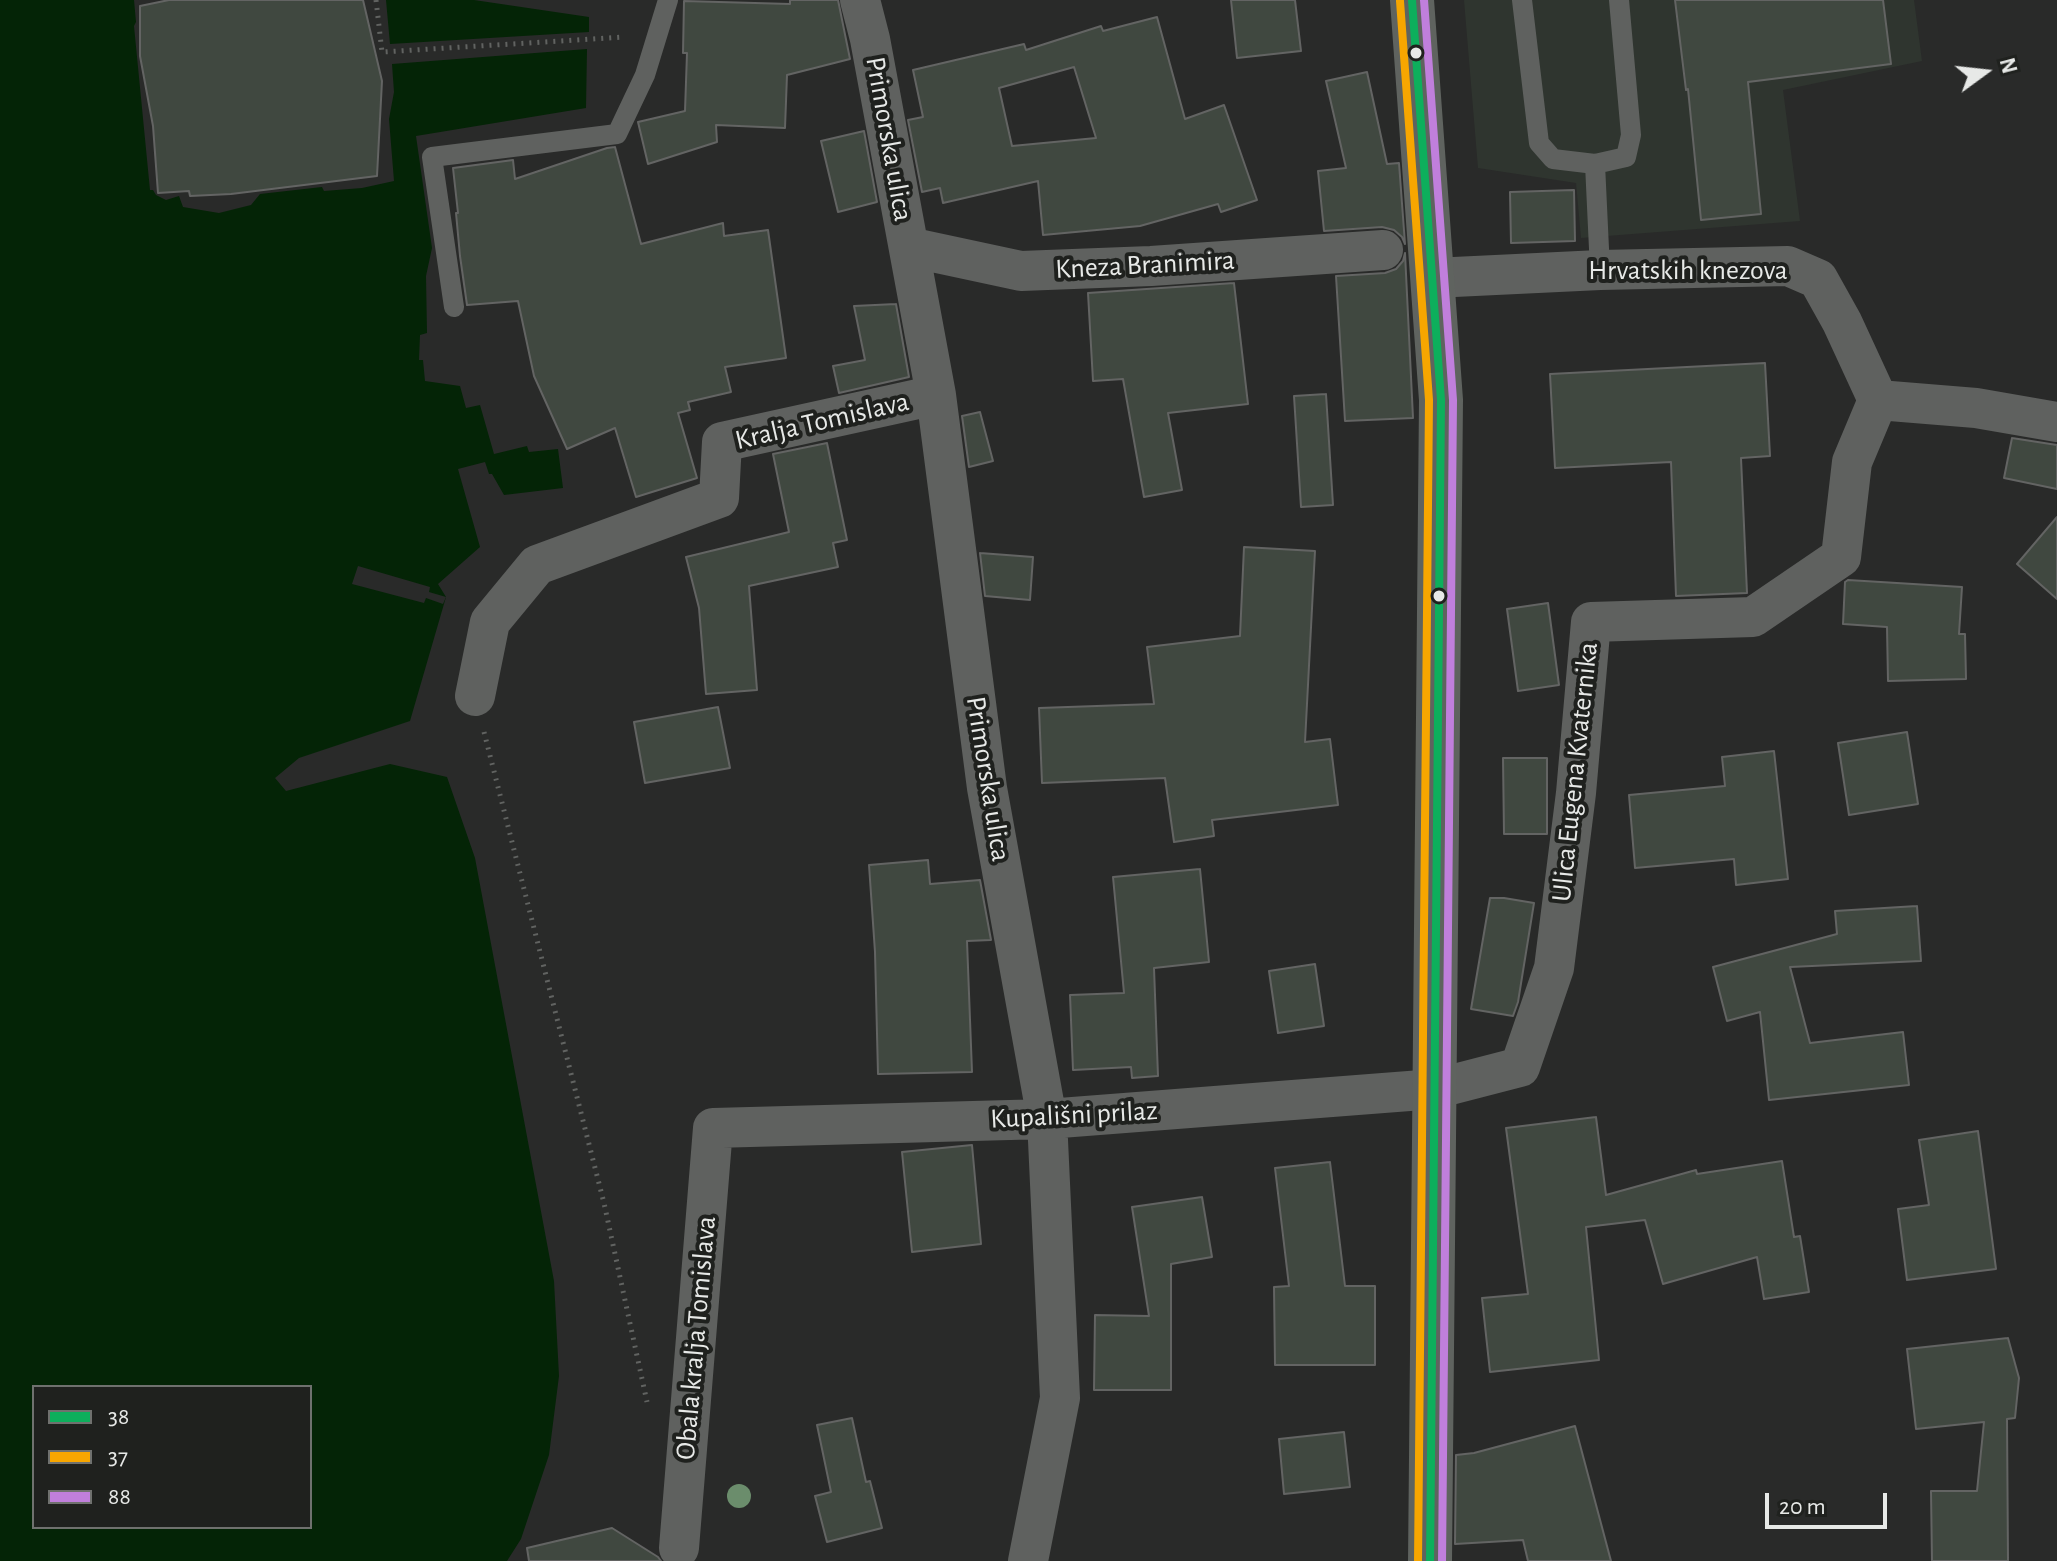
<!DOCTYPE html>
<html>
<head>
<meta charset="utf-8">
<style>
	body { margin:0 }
	#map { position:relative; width:2057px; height:1561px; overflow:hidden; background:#292a29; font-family:"Alegreya Sans",sans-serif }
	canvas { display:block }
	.legend { position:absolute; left:32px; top:1385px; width:280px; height:144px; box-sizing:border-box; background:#1f211e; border:2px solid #6f716e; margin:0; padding:10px 14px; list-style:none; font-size:24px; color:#e7e9e7 }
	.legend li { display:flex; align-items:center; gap:16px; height:40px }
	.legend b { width:40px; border:2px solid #6f716e }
	.north { position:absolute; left:1945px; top:32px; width:80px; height:80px; -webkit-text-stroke:6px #1f211e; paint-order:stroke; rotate:75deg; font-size:22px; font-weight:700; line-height:32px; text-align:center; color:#e7e9e7 }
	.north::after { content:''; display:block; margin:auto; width:28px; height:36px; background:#e7e9e7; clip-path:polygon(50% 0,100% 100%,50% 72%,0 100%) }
	.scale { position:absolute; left:1765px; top:1493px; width:122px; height:36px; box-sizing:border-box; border:4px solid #e7e9e7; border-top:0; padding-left:10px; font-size:24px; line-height:28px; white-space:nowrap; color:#e7e9e7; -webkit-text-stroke:6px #1f211e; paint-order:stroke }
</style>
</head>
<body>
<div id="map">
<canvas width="2057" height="1561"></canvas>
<ul class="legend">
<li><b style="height:10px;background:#0daf5c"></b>38</li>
<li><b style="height:10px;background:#f7a600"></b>37</li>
<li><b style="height:10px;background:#c07fdc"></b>88</li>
</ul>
<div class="north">N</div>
<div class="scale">20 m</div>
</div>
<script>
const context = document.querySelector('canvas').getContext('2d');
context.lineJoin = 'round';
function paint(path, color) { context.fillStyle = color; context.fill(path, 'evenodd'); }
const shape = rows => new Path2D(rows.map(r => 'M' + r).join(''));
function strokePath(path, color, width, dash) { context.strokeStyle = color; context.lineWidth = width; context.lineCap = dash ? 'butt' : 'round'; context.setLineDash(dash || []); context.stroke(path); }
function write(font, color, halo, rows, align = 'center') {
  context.font = font + ' "Alegreya Sans",sans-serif'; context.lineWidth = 8; context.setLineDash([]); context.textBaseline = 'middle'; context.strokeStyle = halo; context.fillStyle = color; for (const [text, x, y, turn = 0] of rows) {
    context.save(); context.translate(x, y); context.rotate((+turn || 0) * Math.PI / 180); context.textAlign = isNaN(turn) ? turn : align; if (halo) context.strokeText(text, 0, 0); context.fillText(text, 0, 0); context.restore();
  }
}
paint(shape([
	[1464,0,1914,0,1922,61,1783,90,1800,221,1581,238,1576,183,1478,168]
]), '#2f352f');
paint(shape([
	[0,0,134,0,136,22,134,26,150,190,153,190,156,195,166,200,179,196,183,207,219,213,251,205,260,194,322,187,324,191,362,188,394,181,389,119,394,92,392,64,587,49,586,108,416,136,432,248,426,276,427,333,420,335,419,360,423,360,425,381,460,386,466,408,480,405,494,454,527,446,529,452,558,449,563,488,504,495,492,474,489,474,485,462,458,469,480,547,438,584,446,597,410,721,299,758,275,778,286,791,390,764,447,777,475,858,554,1281,559,1376,549,1455,521,1539,507,1561,0,1561],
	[34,1387,310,1387,310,1527,34,1527],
	[386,0,474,0,589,17,589,32,390,44]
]), '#042406');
paint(shape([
	[358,566,430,587,429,592,446,597,443,604,426,598,424,603,352,584]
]), '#292a29');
const building = shape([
	[169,0,363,0,382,81,377,176,231,194,190,196,189,191,158,193,153,126,140,56,140,6,169,0],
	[790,0,838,0,850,59,787,75,785,128,716,125,717,142,648,164,638,122,685,111,687,53,683,53,684,1,790,4,790,0],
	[1231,0,1295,0,1301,51,1237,58,1231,0],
	[1675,0,1883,0,1891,64,1748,82,1761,214,1701,220,1688,89,1686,90,1675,0],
	[1157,17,1185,119,1224,105,1257,200,1221,212,1218,204,1140,226,1043,235,1038,181,943,203,940,188,922,192,908,120,923,117,913,70,1024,44,1026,50,1101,26,1103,31,1157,17],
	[1074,67,1096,138,1012,146,999,88,1074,67],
	[1367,72,1387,164,1399,163,1405,244,1402,237,1394,230,1382,227,1324,231,1318,171,1346,168,1326,81,1367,72],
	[864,131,877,202,838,212,821,141,864,131],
	[615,147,641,244,723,223,724,236,768,230,786,358,725,367,731,392,688,402,690,410,678,413,697,478,636,497,615,428,567,449,534,376,518,301,467,305,460,256,456,213,458,213,453,168,513,160,515,179,607,148,615,147],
	[1574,190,1575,241,1511,243,1510,192,1574,190],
	[1405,253,1413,418,1345,421,1336,276,1385,273,1396,269,1403,261,1405,253],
	[1234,283,1248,404,1168,413,1182,490,1144,497,1123,379,1093,381,1088,293,1234,283],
	[896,304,909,377,839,393,833,366,865,360,854,306,896,304],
	[1765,363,1770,456,1741,458,1747,593,1676,596,1671,462,1555,468,1550,374,1765,363],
	[1326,394,1333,505,1301,507,1294,396,1326,394],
	[980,412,993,461,969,467,962,416,980,412],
	[2012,438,2057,445,2057,489,2004,478,2012,438],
	[827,443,847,540,833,543,838,567,749,586,757,690,706,694,699,608,686,557,789,532,773,454,827,443],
	[2057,517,2057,599,2017,564,2057,517],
	[1244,547,1315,551,1305,742,1330,739,1338,805,1212,820,1214,836,1174,842,1165,778,1042,783,1039,708,1154,704,1147,647,1240,636,1244,547],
	[980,553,1033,557,1030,600,985,596,980,553],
	[1848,580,1962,587,1959,634,1965,634,1966,679,1888,681,1887,627,1843,624,1845,582,1848,580],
	[1548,603,1559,685,1518,691,1507,609,1548,603],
	[718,707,730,768,645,783,634,722,718,707],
	[1907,732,1918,804,1849,815,1838,743,1907,732],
	[1774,751,1788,879,1736,885,1734,859,1635,868,1629,795,1725,786,1722,757,1774,751],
	[1503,758,1547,758,1547,834,1504,834,1503,758],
	[928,860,930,884,980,880,991,940,967,941,972,1072,878,1074,875,952,869,865,928,860],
	[1200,869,1209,962,1154,968,1158,1076,1132,1078,1131,1067,1073,1070,1070,995,1124,993,1113,877,1200,869],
	[1490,898,1504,898,1534,903,1518,1002,1513,1016,1471,1009,1490,898],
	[1917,906,1921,961,1790,967,1810,1043,1903,1032,1909,1085,1769,1100,1760,1012,1727,1021,1713,967,1837,934,1835,911,1917,906],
	[1315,964,1324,1026,1278,1033,1269,971,1315,964],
	[1596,1117,1606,1195,1696,1170,1697,1174,1782,1161,1794,1237,1800,1236,1809,1292,1764,1299,1757,1257,1663,1284,1645,1220,1586,1227,1599,1360,1490,1372,1482,1298,1528,1294,1506,1128,1596,1117],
	[1978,1131,1996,1269,1907,1280,1898,1209,1929,1205,1919,1140,1978,1131],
	[972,1145,981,1244,912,1252,902,1152,972,1145],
	[1330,1162,1345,1286,1375,1286,1375,1365,1275,1365,1274,1287,1289,1286,1275,1168,1330,1162],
	[1202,1197,1212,1257,1171,1264,1171,1390,1094,1390,1095,1315,1149,1316,1132,1207,1202,1197],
	[2008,1338,2019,1378,2015,1418,2007,1419,2008,1561,1932,1561,1931,1491,1977,1491,1984,1422,1916,1429,1907,1349,2008,1338],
	[852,1418,866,1482,870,1481,882,1528,827,1542,815,1496,831,1492,817,1425,852,1418],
	[1575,1426,1611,1561,1528,1561,1523,1540,1455,1544,1456,1455,1474,1453,1575,1426],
	[1344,1432,1350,1487,1284,1494,1279,1439,1344,1432],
	[612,1528,658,1557,661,1561,529,1561,527,1548,612,1528]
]);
paint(building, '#404840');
strokePath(building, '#636463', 2);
strokePath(shape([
	[376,0,382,52,625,37],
	[484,732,604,1203,647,1402]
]), '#616361', 5, [2, 6]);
strokePath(shape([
	[1522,0,1539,143,1553,159,1595,164,1626,157,1631,135,1619,0],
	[1595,164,1600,270],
	[454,307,432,157,617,134,645,75,668,0]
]), '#5f615f', 20);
strokePath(shape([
	[860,0,870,39,936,395,987,788,1047,1119,1060,1398,1028,1561],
	[909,247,1021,271,1151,266,1383,250],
	[1433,278,1600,270,1788,266,1818,279,1842,322,1878,400,1976,408,2057,422],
	[475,696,490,622,537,565,719,498,722,442,936,395],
	[679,1548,713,1128,1047,1119,1435,1089,1520,1067,1554,968,1576,793,1591,622,1753,617,1841,557,1852,462,1878,400]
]), '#5f615f', 40);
strokePath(shape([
	[1412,0,1441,400,1430,1561]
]), '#5f635f', 44);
strokePath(shape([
	[1412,0,1441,400,1430,1561]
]), '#0daf5c', 8);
strokePath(shape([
	[1400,1,1429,400,1418,1561]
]), '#f7a600', 8);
strokePath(shape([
	[1424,0,1453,400,1442,1561]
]), '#c07fdc', 8);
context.fillStyle = '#6b8d6c';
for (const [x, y] of [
	[739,1496]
]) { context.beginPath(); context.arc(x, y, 12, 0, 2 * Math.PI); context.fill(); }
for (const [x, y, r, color] of [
	[1416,53,7,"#e7e9e7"],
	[1439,596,7,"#e7e9e7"]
]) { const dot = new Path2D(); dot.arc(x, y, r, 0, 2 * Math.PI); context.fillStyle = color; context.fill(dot); strokePath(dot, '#1f211e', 3); }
write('28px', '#e7e9e7', '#1f211e', [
	["Primorska ulica",889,139,80],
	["Kneza Branimira",1145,265,-3],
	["Hrvatskih knezova",1688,271],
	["Kralja Tomislava",822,421,-13],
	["Ulica Eugena Kvaternika",1575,772,-84],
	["Primorska ulica",988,779,81],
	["Kupališni prilaz",1074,1115,-3],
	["Obala kralja Tomislava",696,1338,-85]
]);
</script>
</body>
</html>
